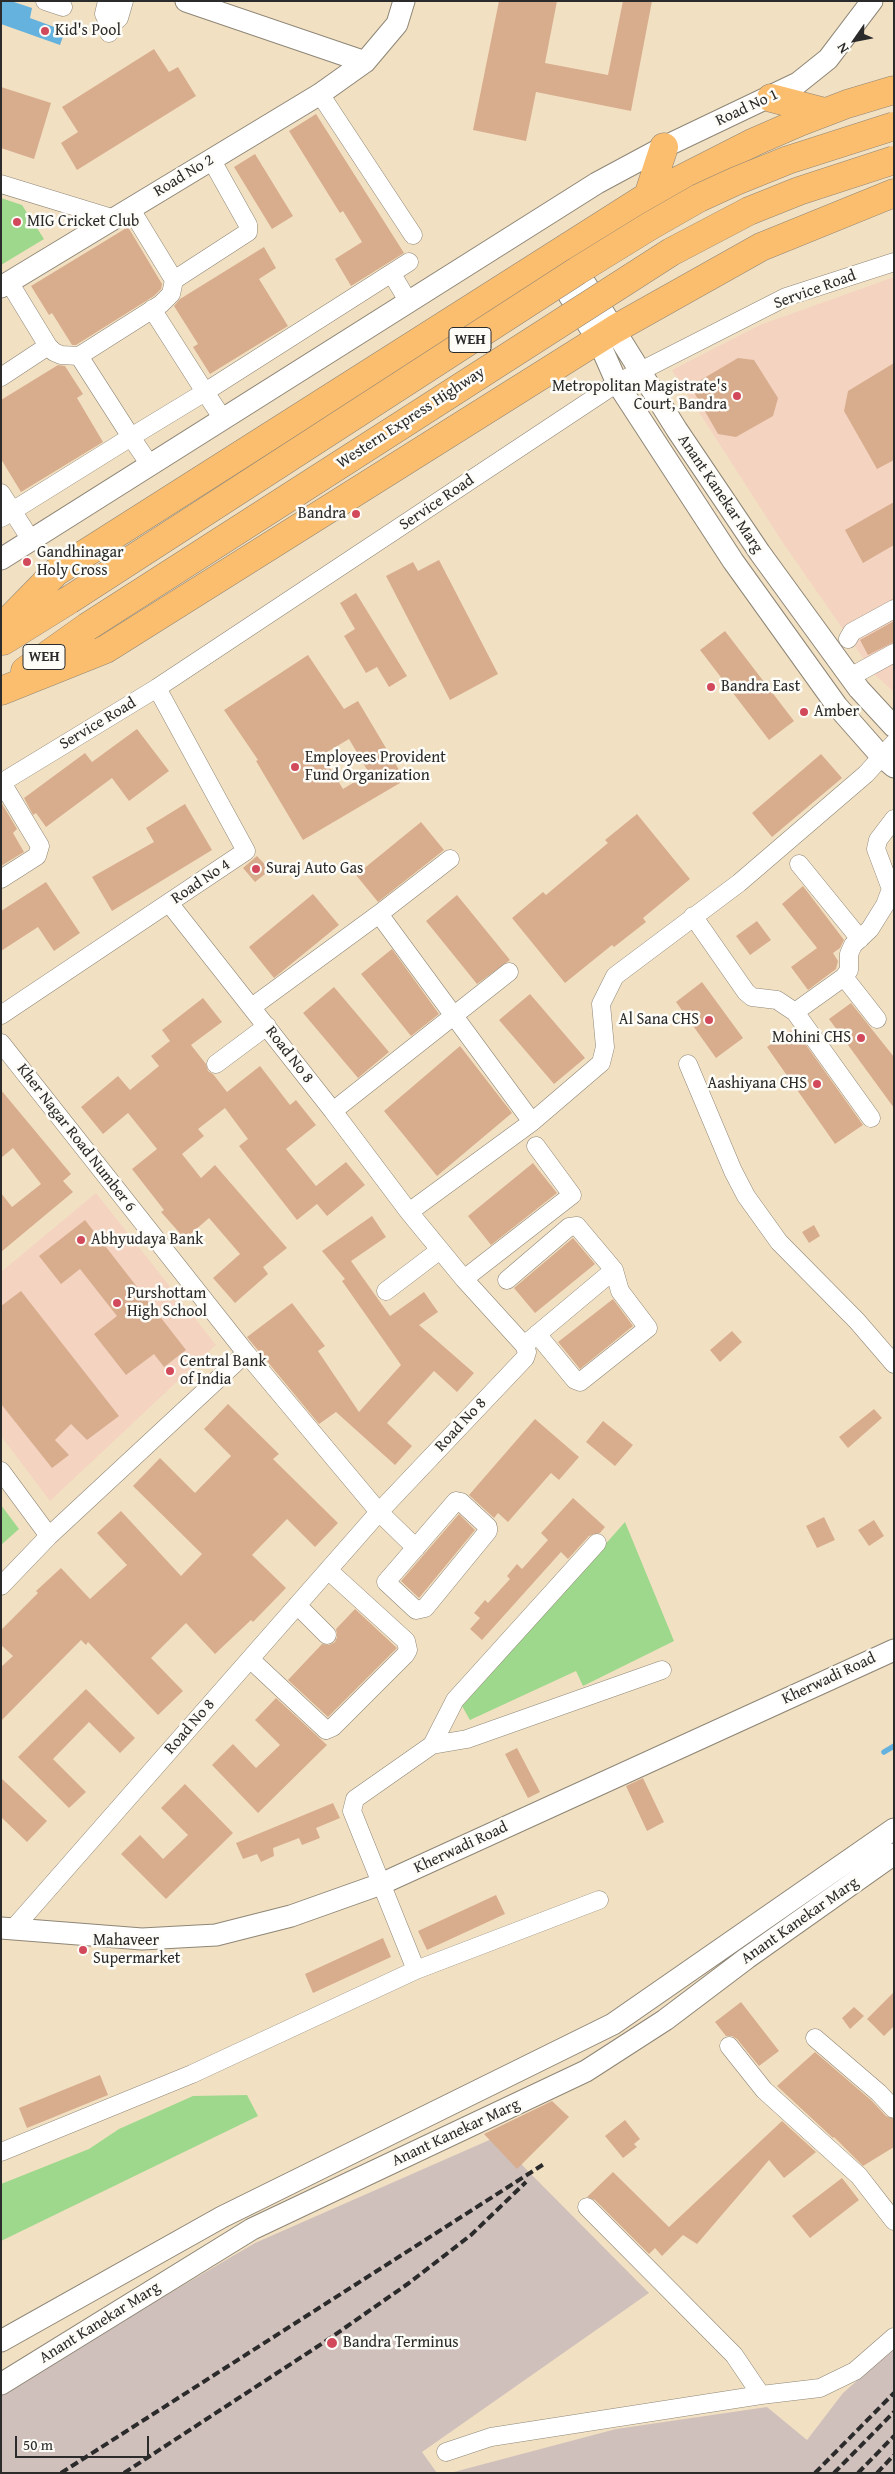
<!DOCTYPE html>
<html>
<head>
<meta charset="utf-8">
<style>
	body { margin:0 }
	#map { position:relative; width:895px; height:2474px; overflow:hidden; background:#f2e0c2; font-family:"Gentium Book Plus",serif }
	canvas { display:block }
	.frame { position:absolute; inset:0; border:2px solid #2b2b2b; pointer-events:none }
	.north { position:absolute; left:830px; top:15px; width:50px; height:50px; -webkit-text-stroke:4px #fdfcf7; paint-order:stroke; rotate:237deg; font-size:14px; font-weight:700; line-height:20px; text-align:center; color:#2b2b2b }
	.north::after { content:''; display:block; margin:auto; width:18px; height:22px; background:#2b2b2b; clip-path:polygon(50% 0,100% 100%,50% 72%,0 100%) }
	.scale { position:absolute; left:15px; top:2436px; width:134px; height:22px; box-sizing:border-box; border:2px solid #2b2b2b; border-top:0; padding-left:6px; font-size:15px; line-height:18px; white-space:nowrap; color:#2b2b2b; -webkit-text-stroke:4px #fdfcf7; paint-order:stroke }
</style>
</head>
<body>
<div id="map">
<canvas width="895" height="2474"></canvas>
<div class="frame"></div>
<div class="north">N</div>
<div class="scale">50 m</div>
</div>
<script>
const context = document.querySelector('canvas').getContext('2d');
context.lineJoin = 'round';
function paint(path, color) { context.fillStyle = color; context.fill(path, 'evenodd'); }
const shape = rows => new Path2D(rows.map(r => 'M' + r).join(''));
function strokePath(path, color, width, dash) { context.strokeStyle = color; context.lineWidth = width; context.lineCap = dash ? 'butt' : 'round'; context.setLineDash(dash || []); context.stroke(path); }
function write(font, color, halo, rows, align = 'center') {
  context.font = font + ' "Gentium Book Plus",serif'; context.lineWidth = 5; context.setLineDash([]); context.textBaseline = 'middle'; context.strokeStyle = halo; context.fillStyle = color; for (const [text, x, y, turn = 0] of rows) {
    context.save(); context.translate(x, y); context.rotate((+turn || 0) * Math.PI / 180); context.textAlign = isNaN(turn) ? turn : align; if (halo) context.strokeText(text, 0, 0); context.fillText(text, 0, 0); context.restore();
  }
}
paint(shape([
	[894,277,894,692,874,674,781,540,672,370,760,325],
	[96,1193,216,1345,50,1501,1,1436,1,1272]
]), '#f4d3c0');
paint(shape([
	[503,2134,523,2166,649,2293,422,2452,437,2473,1,2473,1,2392,255,2243],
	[894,2348,894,2473,450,2473,616,2429,767,2407,807,2440,843,2393]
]), '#d0c0bc');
paint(shape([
	[1,198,22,205,44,239,1,265],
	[1,1505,19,1529,1,1545],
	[625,1522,674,1641,583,1686,576,1671,470,1720,462,1706],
	[247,2095,258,2116,1,2241,1,2184,89,2149,119,2129,193,2096]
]), '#9dd88c');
paint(shape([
	[1,1,11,1,32,8,30,18,65,31,60,45,1,24]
]), '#64b2dd');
strokePath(shape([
	[884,1752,894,1746]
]), '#64b2dd', 5.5);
paint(shape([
	[499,1,557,1,545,63,608,75,623,1,652,1,631,111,536,92,526,141,473,130],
	[154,49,169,72,178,67,196,96,77,170,61,143,78,132,62,107],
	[1,87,51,103,34,159,1,148],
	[316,114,404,253,351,286,335,259,362,242,343,211,340,213,289,131],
	[255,154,293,216,272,229,234,167],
	[128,227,162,284,161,289,154,296,76,345,72,345,52,313,49,315,31,286],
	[264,247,276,268,259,279,288,326,210,374,193,347,198,344,174,306,180,299],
	[738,358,754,360,778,398,773,416,736,437,718,434,695,394,699,381],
	[894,363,894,460,877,469,844,411,848,391],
	[58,365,65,366,83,394,77,398,103,442,21,492,1,459,1,400],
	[894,502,894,545,863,563,845,530],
	[439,560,498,674,450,700,386,576,413,562,418,571],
	[356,593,407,676,389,687,377,667,366,673,344,636,355,629,340,603],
	[894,621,894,642,868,655,860,640],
	[725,631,794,721,769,740,700,650],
	[308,655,344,709,358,701,405,780,303,840,256,761,258,760,224,710],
	[349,739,369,773,343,789,322,755],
	[137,729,169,771,129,801,112,778,46,827,36,813,33,815,24,798,85,753,92,762],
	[821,754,842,778,772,837,752,813],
	[1,802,17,829,13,833,24,852,1,866],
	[185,804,212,850,112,911,92,877,154,842,146,828],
	[637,814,690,879,643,918,646,922,614,947,612,945,565,983,512,918,543,892,546,895,608,843,605,840],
	[421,822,444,850,378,902,356,875],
	[257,856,270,870,255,882,243,868],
	[46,882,80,933,54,951,38,927,1,951,1,911],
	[803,886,844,940,840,948,833,953,838,961,836,969,808,990,791,967,817,948,782,904],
	[313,894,339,925,274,978,249,947],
	[457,895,510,960,477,984,426,921],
	[757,921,771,940,750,955,736,936],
	[392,949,439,1014,411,1036,361,974],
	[702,982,743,1038,716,1058,676,1002],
	[334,987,389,1052,358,1078,303,1013],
	[530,994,585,1058,554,1084,499,1020],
	[203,998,222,1022,191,1045,206,1064,208,1071,213,1074,227,1092,260,1066,290,1105,296,1100,316,1125,286,1149,316,1186,346,1162,365,1185,327,1216,317,1204,297,1220,239,1146,248,1139,225,1108,198,1129,204,1136,182,1154,201,1178,215,1165,287,1248,263,1267,268,1274,235,1303,213,1278,240,1254,209,1218,185,1239,161,1212,164,1210,132,1169,157,1149,128,1113,103,1134,81,1107,118,1076,130,1090,159,1066,151,1056,170,1041,162,1030],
	[851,1003,894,1057,894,1108,829,1019],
	[794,1028,863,1125,835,1144,767,1047],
	[460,1046,512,1113,437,1176,384,1111],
	[1,1090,71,1174,63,1181,73,1192,1,1252,1,1193,12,1207,41,1184,13,1148,1,1158],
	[533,1163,557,1193,491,1245,468,1216],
	[372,1216,386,1237,351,1261,390,1316,424,1292,438,1312,419,1325,474,1373,457,1392,434,1371,387,1423,412,1446,395,1465,336,1412,319,1424,247,1337,292,1303,325,1346,318,1351,359,1412,401,1365,342,1281,345,1279,322,1251],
	[85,1220,186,1350,164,1367,154,1354,126,1375,94,1334,117,1316,80,1269,61,1284,39,1256],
	[814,1225,820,1236,809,1243,802,1232],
	[573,1238,595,1264,535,1313,514,1288],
	[21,1291,119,1416,87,1440,71,1424,55,1440,69,1455,52,1468,1,1404,1,1306],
	[613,1299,633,1326,580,1369,558,1342],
	[732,1331,742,1342,720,1362,710,1350],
	[228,1404,279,1454,273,1459,338,1523,315,1547,287,1519,252,1555,286,1588,253,1622,251,1620,215,1654,186,1623,151,1658,183,1691,158,1715,88,1642,86,1645,81,1640,1,1721,1,1667,13,1656,1,1645,1,1630,38,1593,36,1591,61,1568,90,1599,127,1565,97,1533,121,1511,181,1576,202,1554,133,1486,160,1458,195,1493,231,1456,204,1429],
	[874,1409,882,1418,848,1448,839,1437],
	[535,1419,579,1457,559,1480,551,1473,508,1522,498,1513,494,1518,469,1495],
	[603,1421,633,1445,615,1466,586,1442],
	[573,1498,605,1527,600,1533,589,1536,568,1559,561,1552,482,1640,470,1629,480,1618,474,1613,485,1600,488,1603,510,1579,507,1576,517,1564,522,1569,548,1540,541,1533],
	[459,1514,475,1530,419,1598,401,1581],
	[824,1517,835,1540,817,1548,806,1526],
	[874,1520,884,1536,869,1546,858,1530],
	[355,1609,397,1648,328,1717,288,1680,322,1644,329,1645,335,1642,337,1637,336,1629],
	[86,1689,135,1738,120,1753,89,1722,53,1759,86,1792,69,1808,18,1757],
	[276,1698,327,1745,258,1813,212,1765,233,1744,256,1768,280,1745,255,1720],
	[517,1748,540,1792,528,1798,505,1754],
	[1,1778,47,1821,27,1842,1,1817],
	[643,1778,664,1822,647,1831,626,1786],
	[185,1784,233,1833,166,1899,121,1854,140,1835,163,1859,188,1835,161,1808],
	[333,1803,340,1818,316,1828,320,1838,302,1845,299,1838,273,1848,274,1856,261,1862,257,1854,243,1859,236,1843],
	[496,1895,505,1914,427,1950,418,1931],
	[383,1938,391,1957,313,1993,305,1974],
	[894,1992,894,2026,884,2036,867,2019],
	[741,2002,779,2051,759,2066,737,2039,732,2036,726,2036,715,2022],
	[854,2007,864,2016,850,2029,842,2018],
	[815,2052,872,2101,886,2116,894,2119,894,2147,863,2166,834,2137,833,2138,777,2086],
	[100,2075,108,2095,27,2128,19,2108],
	[552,2101,569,2117,517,2169,484,2134],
	[625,2120,640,2139,634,2144,637,2147,623,2158,605,2136],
	[782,2121,816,2152,784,2178,769,2160,697,2244,683,2235,662,2256,655,2248,649,2254,595,2200,587,2197,613,2172,669,2227],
	[842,2178,859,2200,810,2238,792,2216]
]), '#d8ad8e');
const minor = shape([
	[45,1,63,7],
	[107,1,104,14,110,26],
	[109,33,110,26,119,18,124,1],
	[320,94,413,235],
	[1,184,112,218],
	[130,208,174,280,248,232,248,225,211,159],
	[392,274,408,301],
	[152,309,205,392,131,437,79,356,161,304,171,294,174,280],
	[48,346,54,352,61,355,79,356],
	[1,377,48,346,9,282],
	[223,419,205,392,409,262],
	[1,493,31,540],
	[1,518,131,437,150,465],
	[848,639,852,632,894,609],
	[850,677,894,653],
	[1,783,157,688,617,383,786,297,894,262],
	[799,864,860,939],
	[1,879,37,856,40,846,2,783],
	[379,914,532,1122],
	[693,916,746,992,752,997,777,1000,795,1012,844,977,849,970,849,954,853,945,870,929,885,905,891,889,876,849,878,840,894,819],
	[844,977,877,1019],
	[252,1007,379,914,450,859],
	[795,1012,871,1118],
	[1,1015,246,851,157,688],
	[1,1043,246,1353,379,1512,416,1548],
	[216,1064,267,1026],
	[688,1064,733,1171,746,1196,779,1242,857,1321,894,1364],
	[333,1111,509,972],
	[409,1212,532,1122,601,1063,605,1047,601,1004,615,976,739,883,866,774,894,743],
	[464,1279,572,1195,536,1146],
	[507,1280,569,1227,577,1226,614,1270,620,1291,648,1328,580,1382,575,1380,537,1334],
	[386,1291,440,1250],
	[528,1342,614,1270],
	[1,1471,49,1536],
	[456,1501,461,1502,488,1527,488,1531,425,1608,416,1610,386,1582,456,1501],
	[1,1586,49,1536,246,1353],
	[297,1605,327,1635],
	[250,1659,326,1730,333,1727,405,1655,408,1650,406,1641,328,1570],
	[432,1745,455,1700,597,1543],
	[13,1929,379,1512,525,1358,527,1352,524,1345,464,1279,409,1212,333,1111,169,903],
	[416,1970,599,1900],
	[815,2038,879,2093,894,2109],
	[729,2046,764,2090,859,2176,894,2221],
	[1,2152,192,2074,416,1970,352,1811,355,1799,432,1745,467,1739,662,1670],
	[587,2207,734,2355,761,2395],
	[446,2452,491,2437,761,2395,820,2388,855,2371,894,2337]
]);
const tertiary = shape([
	[186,1,365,62],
	[570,259,677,430,760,553,859,689,894,727],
	[552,269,598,340,617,383,733,561,837,706,881,756,894,767],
	[1,287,320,94,365,62,397,24,404,1],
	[1,559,597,183,664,147,798,83,828,59,872,1],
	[1,1928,142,1939,216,1935,291,1916,381,1884,894,1650],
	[1,2341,222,2217,613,2024,894,1829],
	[1,2384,252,2229,586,2071,665,2020,747,1958,894,1854]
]);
const motorway = shape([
	[771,98,825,112],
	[648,196,664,147],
	[1,628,56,572,648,196,754,142,800,122,847,104,894,90],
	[3,641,69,600],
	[25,671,87,627],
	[1,691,106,649,615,329,761,247,894,193]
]);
strokePath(minor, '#8e8676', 19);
strokePath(tertiary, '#8e8676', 23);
strokePath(motorway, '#8e8676', 29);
strokePath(minor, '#fff', 18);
strokePath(tertiary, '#fff', 21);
strokePath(motorway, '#fbbd6e', 28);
strokePath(shape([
	[61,2473,544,2164],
	[124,2473,326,2341,409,2283,471,2235,526,2182],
	[815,2473,894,2393],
	[834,2473,894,2412],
	[858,2473,894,2436],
	[877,2473,894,2455]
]), '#2b2b2b', 4, [8, 4]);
const motorwayBridge = shape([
	[69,600,577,271,650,226,699,198,736,181,788,160,894,126],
	[87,627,671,252,749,211,799,191,894,160]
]);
strokePath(motorwayBridge, '#8e8676', 29, []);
strokePath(motorwayBridge, '#fbbd6e', 28);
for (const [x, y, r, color] of [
	[45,31,5,"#d1495b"],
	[17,222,5,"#d1495b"],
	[737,396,5,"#d1495b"],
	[356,514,5,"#d1495b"],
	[27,562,5,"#d1495b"],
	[711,687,5,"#d1495b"],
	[804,712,5,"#d1495b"],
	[295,767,5,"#d1495b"],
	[256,869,5,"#d1495b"],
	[709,1020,5,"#d1495b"],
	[861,1038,5,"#d1495b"],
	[817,1084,5,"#d1495b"],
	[81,1240,5,"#d1495b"],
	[117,1303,5,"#d1495b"],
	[170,1371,5,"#d1495b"],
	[83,1950,5,"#d1495b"],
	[332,2343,6,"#d1495b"]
]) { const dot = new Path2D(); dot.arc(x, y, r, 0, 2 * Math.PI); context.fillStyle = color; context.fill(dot); strokePath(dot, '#fdfcf7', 2); }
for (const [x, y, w] of [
	[470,340,42],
	[44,657,42]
]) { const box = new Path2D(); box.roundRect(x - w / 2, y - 12.5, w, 25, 4); context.fillStyle = '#fdfcf7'; context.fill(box); strokePath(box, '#2b2b2b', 1); }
write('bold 15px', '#2b2b2b', null, [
	["WEH",470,340],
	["WEH",44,657]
]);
write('16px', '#2b2b2b', '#fdfcf7', [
	["Kid's Pool",55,31],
	["MIG Cricket Club",27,222],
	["Metropolitan Magistrate's",727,387,"right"],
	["Court, Bandra",727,405,"right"],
	["Bandra",346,514,"right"],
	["Gandhinagar",37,553],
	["Holy Cross",37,571],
	["Bandra East",721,687],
	["Amber",814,712],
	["Employees Provident",305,758],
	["Fund Organization",305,776],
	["Suraj Auto Gas",266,869],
	["Al Sana CHS",699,1020,"right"],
	["Mohini CHS",851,1038,"right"],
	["Aashiyana CHS",807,1084,"right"],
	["Abhyudaya Bank",91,1240],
	["Purshottam",127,1294],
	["High School",127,1312],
	["Central Bank",180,1362],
	["of India",180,1380],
	["Mahaveer",93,1941],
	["Supermarket",93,1959],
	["Bandra Terminus",343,2343]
], 'left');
write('16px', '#2b2b2b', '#fdfcf7', [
	["Road No 1",747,108,-25],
	["Road No 2",184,176,-31],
	["Service Road",815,290,-20],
	["Western Express Highway",411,418,-33],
	["Anant Kanekar Marg",720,494,56],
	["Service Road",437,503,-34],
	["Service Road",98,724,-31],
	["Road No 4",201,882,-34],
	["Road No 8",289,1055,52],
	["Kher Nagar Road Number 6",76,1138,52],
	["Road No 8",461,1425,-47],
	["Kherwadi Road",829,1679,-25],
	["Road No 8",190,1727,-49],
	["Kherwadi Road",461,1848,-25],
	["Anant Kanekar Marg",800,1921,-35],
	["Anant Kanekar Marg",456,2133,-25],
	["Anant Kanekar Marg",100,2323,-32]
]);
</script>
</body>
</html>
